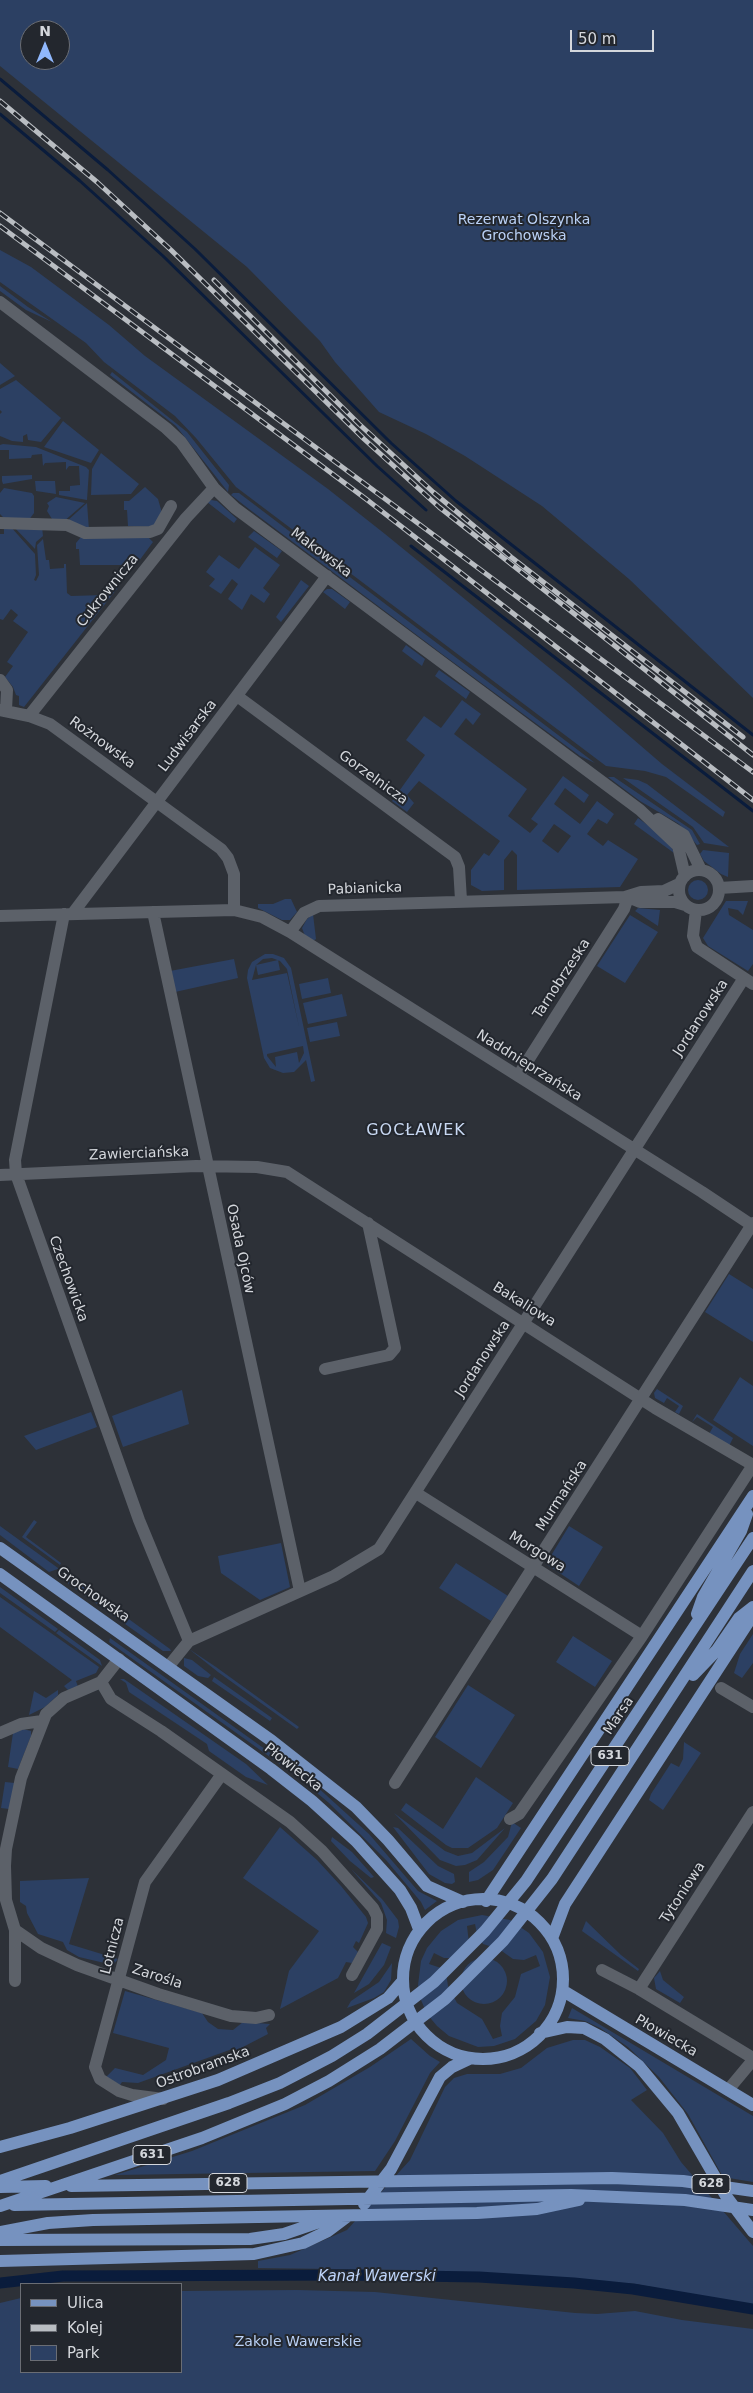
<!DOCTYPE html>
<html>
<head>
<meta charset="utf-8">
<style>
	body { margin:0 }
	#map { position:relative; width:753px; height:2393px; overflow:hidden; background:#2d3138; font-family:"DejaVu Sans",sans-serif }
	canvas { display:block }
	.legend { position:absolute; left:20px; top:2283px; width:162px; height:90px; box-sizing:border-box; background:#23272e; border:1px solid #6a6d74; margin:0; padding:6px 9px; list-style:none; font-size:15px; color:#d4d7dc }
	.legend li { display:flex; align-items:center; gap:10px; height:25px }
	.legend b { width:25px; border:1px solid #6a6d74 }
	.north { position:absolute; left:20px; top:20px; width:50px; height:50px; box-sizing:border-box; background:#23272e; border:1px solid #6a6d74; border-radius:50%; rotate:0deg; font-size:14px; font-weight:700; line-height:20px; text-align:center; color:#d4d7dc }
	.north::after { content:''; display:block; margin:auto; width:18px; height:22px; background:#90b8fd; clip-path:polygon(50% 0,100% 100%,50% 72%,0 100%) }
	.scale { position:absolute; left:570px; top:30px; width:84px; height:22px; box-sizing:border-box; border:2px solid #d4d7dc; border-top:0; padding-left:6px; font-size:15px; line-height:18px; white-space:nowrap; color:#d4d7dc; -webkit-text-stroke:4px #23272e; paint-order:stroke }
</style>
</head>
<body>
<div id="map">
<canvas width="753" height="2393"></canvas>
<ul class="legend">
<li><b style="height:6px;background:#7692bf"></b>Ulica</li>
<li><b style="height:6px;background:#b9bdc2"></b>Kolej</li>
<li><b style="height:14px;background:#2c4063"></b>Park</li>
</ul>
<div class="north">N</div>
<div class="scale">50 m</div>
</div>
<script>
const context = document.querySelector('canvas').getContext('2d');
context.lineJoin = 'round';
function paint(path, color) { context.fillStyle = color; context.fill(path, 'evenodd'); }
const shape = rows => new Path2D(rows.map(r => 'M' + r).join(''));
function strokePath(path, color, width, dash) { context.strokeStyle = color; context.lineWidth = width; context.lineCap = dash ? 'butt' : 'round'; context.setLineDash(dash || []); context.stroke(path); }
function write(font, color, halo, rows, align = 'center') {
  context.font = font + ' "DejaVu Sans",sans-serif'; context.lineWidth = 4; context.setLineDash([]); context.textBaseline = 'middle'; context.strokeStyle = halo; context.fillStyle = color; for (const [text, x, y, turn = 0] of rows) {
    context.save(); context.translate(x, y); context.rotate((+turn || 0) * Math.PI / 180); context.textAlign = isNaN(turn) ? turn : align; if (halo) context.strokeText(text, 0, 0); context.fillText(text, 0, 0); context.restore();
  }
}
paint(shape([
	[0,0,753,0,753,698,629,579,542,506,465,456,426,434,379,412,335,362,320,341,247,267,0,66],
	[30,30,60,30,60,60,30,60],
	[0,250,31,267,109,325,145,356,328,489,385,534,569,684,662,764,725,812,723,817,666,777,645,771,606,766,236,487,196,438,175,416,104,362,86,343,0,282],
	[0,286,28,307,52,322,26,310,0,291],
	[0,363,15,376,0,385],
	[112,372,187,432,229,485,228,492,176,426,110,375],
	[16,380,61,418,41,442,28,440,27,434,23,436,23,442,12,441,0,436,0,414,2,412,0,410,0,389],
	[63,421,99,450,91,463,44,447],
	[3,444,36,447,86,467,89,470,87,500,59,495,59,491,70,491,70,486,80,485,79,466,69,466,66,470,66,462,45,463,43,466,42,454,32,455,31,458,9,459,9,450,0,450,0,445],
	[101,453,139,484,131,494,91,495,92,469],
	[32,475,32,479,3,484,2,481,2,476],
	[35,481,55,481,56,494,36,491],
	[145,487,158,499,162,513,153,527,128,526,127,510,124,510,124,501,129,501],
	[4,488,32,493,34,496,34,513,28,521,6,520,0,514,0,493],
	[233,493,239,493,595,763,580,756,442,654,249,509,231,495],
	[56,497,85,503,63,522,52,519,47,511,49,506,47,503],
	[211,500,217,501,237,519,234,523,207,502],
	[87,503,89,530,66,522],
	[10,526,35,554,36,575,34,580,36,581,39,575,37,545,43,539,46,560,49,560,50,569,64,568,64,564,66,564,67,593,71,596,105,595,120,585,24,707,19,705,19,696,16,695,13,687,5,677,13,666,7,662,28,632,13,621,18,615,11,609,3,620,0,619,0,534,4,534,4,529],
	[14,527,42,527,43,536,36,542,35,549],
	[254,531,282,551,277,558,248,537],
	[81,537,148,537,153,542,136,565,80,565,79,549,76,549,76,543],
	[255,547,280,565,263,588,270,594,264,603,251,594,242,610,228,599,238,584,232,579,221,594,209,586,215,579,206,572,219,555,239,569],
	[301,580,309,586,281,622,276,617],
	[327,589,332,589,350,602,345,609,323,592],
	[406,645,425,659,422,666,402,651],
	[439,670,470,692,466,699,435,676],
	[462,700,481,714,473,725,466,718,454,734,527,789,508,816,530,833,538,824,531,819,563,776,589,795,584,803,565,788,554,804,580,824,597,801,614,814,607,824,598,819,587,834,603,846,608,840,638,859,620,887,517,890,517,855,512,850,504,860,504,890,482,891,471,885,471,870,484,853,489,856,500,841,419,781,407,795,414,803,407,812,392,801,425,755,406,740,424,716,441,728],
	[554,824,571,836,558,853,542,841],
	[608,777,614,777,692,830,700,844,697,845,679,824,640,801],
	[623,778,638,780,647,784,729,847,704,843,693,827],
	[638,818,667,839,671,845,674,853,634,824],
	[703,850,729,853,728,877,721,874,704,861,700,854],
	'688 890a10 10 0 1 1 20 0a10 10 0 1 1-20 0Z',
	[285,899,291,899,297,912,290,920,282,920,258,908,258,904,273,904],
	[726,901,748,901,743,915,738,910,728,908,729,915,753,930,753,964,748,971,708,946,703,938],
	[638,908,660,910,658,926,635,911],
	[313,914,316,939,313,941,305,936,302,928,307,919],
	[630,915,658,932,625,983,597,966],
	[265,954,273,954,284,958,291,968,315,1081,311,1082,306,1060,294,1072,283,1073,270,1068,264,1058,247,978,248,970,252,962],
	[272,958,280,961,287,969,299,1027,287,973,252,980,256,965,258,975,280,970,278,960,256,965,263,959],
	[303,1046,304,1053,299,1063,297,1052,275,1057,276,1067,267,1056,267,1054],
	[234,959,238,978,175,992,170,971],
	[328,978,331,993,302,999,299,984],
	[342,994,347,1016,308,1024,303,1003],
	[337,1022,340,1036,310,1042,307,1028],
	[729,1274,753,1289,753,1342,705,1312],
	[740,1377,753,1386,753,1446,713,1420],
	[657,1389,683,1406,679,1414,675,1412,679,1406,667,1398,664,1403,655,1398,654,1393],
	[182,1390,189,1424,123,1447,112,1416],
	[91,1412,97,1427,36,1450,24,1436],
	[697,1414,733,1438,729,1446,709,1434,713,1427,697,1417,692,1422],
	[34,1520,37,1522,26,1537,61,1563,60,1565,22,1537],
	[0,1526,58,1568,58,1569,49,1572,0,1535],
	[569,1526,603,1547,579,1586,546,1564],
	[281,1543,290,1587,288,1588,260,1600,221,1573,218,1556],
	[456,1563,508,1596,491,1621,439,1588],
	[64,1572,170,1649,171,1651,163,1651,62,1579],
	[0,1587,58,1629,55,1632,0,1593],
	[0,1597,99,1667,96,1673,76,1681,78,1687,69,1691,64,1686,72,1680,0,1627],
	[59,1630,100,1660,102,1666,56,1633],
	[753,1634,753,1663,742,1678,734,1673,740,1654],
	[573,1636,612,1661,595,1687,556,1662],
	[110,1638,315,1785,369,1834,418,1891,437,1901,425,1910,421,1902,386,1860,329,1803,298,1777,109,1642],
	[189,1649,216,1667,299,1727,297,1729,218,1672],
	[184,1658,192,1660,211,1675,208,1678,198,1676,184,1666],
	[214,1677,272,1718,270,1721,212,1681],
	[120,1679,124,1679,246,1764,268,1785,246,1777,209,1751,207,1744,129,1692,126,1683],
	[468,1685,515,1715,481,1768,435,1737],
	[58,1690,58,1695,45,1707,29,1715,34,1691,46,1698],
	[23,1729,31,1731,31,1736,18,1769,8,1767,13,1733],
	[684,1742,701,1753,663,1810,649,1800,651,1794,671,1763,679,1767,683,1759],
	[476,1777,513,1803,497,1828,468,1848,452,1848,446,1845,401,1810,406,1803,443,1829],
	[5,1782,15,1783,9,1809,1,1808],
	[394,1813,445,1851,458,1856,472,1853,505,1828,477,1860,465,1865,456,1866,440,1860],
	[512,1822,521,1828,493,1870,478,1880,469,1882,469,1872,484,1862,508,1837],
	[280,1827,317,1860,341,1886,366,1917,368,1923,359,1943,356,1941,353,1947,358,1952,352,1963,346,1962,338,1978,280,2009,289,1971,319,1931,243,1878],
	[393,1827,398,1828,438,1866,454,1874,455,1882,452,1884,445,1883,429,1874],
	[332,1837,352,1852,374,1877,371,1878,350,1861,331,1841],
	[351,1869,382,1899,398,1920,399,1927,396,1938,386,1933,387,1920,381,1903],
	[89,1878,69,1944,118,1959,113,1965,79,1957,67,1950,63,1942,38,1934,27,1913,26,1906,20,1902,20,1881],
	[482,1915,510,1920,529,1933,543,1952,550,1977,545,2005,536,2021,515,2039,494,2046,478,2047,449,2036,437,2026,427,2014,421,2000,418,1985,421,1961,427,1948,441,1931,458,1920],
	[475,1924,477,1934,483,1944,499,1949,513,1959,524,1960,536,1955,540,1966,521,1974,515,1997,502,2013,500,2026,502,2036,493,2039,482,2019,457,2003,448,1986,446,1973,441,1968,429,1964,434,1953,444,1958,454,1958,469,1943,467,1926],
	[586,1921,621,1955,639,1969,638,1971,582,1931],
	[382,1943,391,1947,384,1965,369,1984,354,1993],
	'461 1981a23 23 0 1 1 46 0a23 23 0 1 1-46 0Z',
	[392,1963,391,1980,384,1992,374,1998,347,2008,351,2001,379,1982],
	[660,1971,663,1980,684,1997,680,2003,656,1989,654,1978],
	[125,1991,202,2013,208,2022,218,2029,233,2030,243,2022,270,2024,266,2028,268,2034,243,2047,236,2050,235,2048,138,2083,122,2082,120,2085,106,2077,115,2068,143,2075,166,2060,169,2048,113,2033],
	[572,2008,753,2116,753,2182,723,2177,688,2114,659,2077,628,2047,600,2028,585,2021,568,2018],
	[411,2039,430,2056,440,2062,430,2073,395,2141,375,2171,115,2175,192,2151,305,2105,370,2067],
	[573,2040,585,2040,600,2047,630,2068,647,2090,631,2100,663,2133,681,2162,753,2246,753,2307,636,2284,411,2270,258,2268,258,2261,290,2255,347,2230,410,2160,445,2087,454,2078,467,2074,500,2074,521,2068,547,2048],
	[297,2290,375,2292,575,2313,597,2314,635,2311,682,2320,753,2329,753,2393,0,2393,0,2303,21,2298,21,2372,181,2372,181,2291]
]), '#2c4063');
strokePath(shape([
	[0,79,108,170,195,249,391,443,456,501,753,735],
	[0,114,80,181,163,256,377,466,426,510],
	[411,546,753,811]
]), '#0a1c3c', 3);
strokePath(shape([
	[0,2283,63,2276,350,2275,479,2277,574,2283,633,2289,753,2309]
]), '#0a1c3c', 11);
strokePath(shape([
	[0,302,166,428,181,442,214,488,235,508,640,810,678,846,685,876],
	[0,523,67,525,85,533,150,532,158,529,171,506],
	[0,680,7,690,6,710],
	[237,696,455,857,459,867,461,900],
	[0,710,29,716,50,724,221,849,228,858,234,874,234,910],
	[29,716,186,518,214,488],
	[658,819,684,835,701,870],
	'679 890a20 20 0 1 1 40 0a20 20 0 1 1-40 0Z',
	[719,888,753,886],
	[628,897,640,902,675,902,685,905],
	[696,910,693,936,697,947,753,984],
	[153,912,300,1591],
	[73,913,327,576],
	[64,914,15,1160,16,1174,139,1520,189,1641],
	[0,916,234,910,262,917,290,932,702,1192,753,1226],
	[290,932,304,913,319,906,625,897,641,892,664,891,679,884],
	[518,1076,624,909,628,897],
	[0,1175,196,1166,257,1167,287,1172,655,1408,753,1465],
	[325,1369,389,1355,395,1348,368,1223],
	[416,1493,642,1636],
	[168,1667,189,1641,334,1576,379,1549,744,978],
	[101,1682,111,1699,161,1731,290,1822,322,1851,373,1908,377,1916,377,1929,352,1975],
	[721,1688,753,1707],
	[0,1733,21,1724,42,1721],
	[395,1783,753,1223],
	[510,1819,519,1814,642,1636,753,1465],
	[15,1930,41,1948,77,1965,158,1994,231,2016,256,2018,269,2015],
	[602,1970,639,1989,753,2058],
	[15,1981,15,1930,6,1900,5,1866,6,1849,21,1778,46,1714,64,1698,101,1682,119,1659],
	[639,1989,753,1812],
	[728,2090,753,2060],
	[163,2099,132,2095,119,2091,100,2079,95,2067,145,1882,222,1774]
]), '#5c6169', 12);
strokePath(shape([
	[0,1548,272,1741,356,1807,388,1840,427,1886,463,1902],
	[0,1574,271,1769,312,1801,356,1841,400,1890,411,1908,419,1929],
	[697,1614,703,1597,741,1531,747,1514],
	[693,1675,717,1650,739,1618,753,1607],
	'403 1979a80 80 0 1 1 160 0a80 80 0 1 1-160 0Z',
	[486,1901,753,1496],
	[553,1936,565,1904,753,1615],
	[565,1992,753,2105],
	[540,2033,567,2027,584,2028,605,2039,639,2066,678,2113,726,2196,753,2232],
	[0,2147,70,2128,218,2080,341,2027,388,1998,401,1983],
	[0,2181,229,2103,280,2083,332,2056,367,2034,434,1982,485,1931,526,1881,753,1538],
	[71,2186,612,2178,683,2181,753,2191],
	[0,2187,46,2186],
	[364,2204,391,2169,440,2077,452,2067,469,2059],
	[14,2205,571,2195,685,2200,753,2210],
	[0,2206,202,2138,285,2104,329,2081,380,2049,445,1999,503,1941,552,1879,753,1571],
	[0,2232,48,2223,93,2220,477,2213,537,2209,579,2200],
	[0,2240,250,2239,284,2234,325,2220],
	[0,2261,254,2254,303,2243,328,2231,348,2216]
]), '#7692bf', 12);
const rail = shape([
	[0,101,97,182,171,250,364,439,439,507,753,755],
	[0,213,753,772],
	[0,226,366,499,753,800],
	[214,280,359,424,433,492,511,557,743,737]
]);
strokePath(rail, '#b9bdc2', 5);
strokePath(rail, '#23272e', 3, [9]);
for (const [x, y, w] of [
	[610,1756,38],
	[152,2155,38],
	[228,2183,38],
	[711,2184,38]
]) { const box = new Path2D(); box.roundRect(x - w / 2, y - 9.5, w, 19, 4); context.fillStyle = '#23272e'; context.fill(box); strokePath(box, '#d4d7dc', 1); }
write('bold 12px', '#d4d7dc', null, [
	["631",610,1756],
	["631",152,2155],
	["628",228,2183],
	["628",711,2184]
]);
write('14px', '#bad1f6', '#23272e', [
	["Rezerwat Olszynka",524,220],
	["Grochowska",524,236],
	["Zakole Wawerskie",298,2342]
]);
write('14px', '#d4d7dc', '#23272e', [
	["Makowska",321,553,37],
	["Cukrownicza",108,591,-51],
	["Ludwisarska",188,736,-53],
	["Rożnowska",102,743,36],
	["Gorzelnicza",373,778,36],
	["Pabianicka",365,889,-2],
	["Tarnobrzeska",562,979,-57],
	["Jordanowska",701,1018,-57],
	["Naddnieprzańska",529,1066,32],
	["Zawierciańska",139,1154,-2],
	["Osada Ojców",240,1249,78],
	["Czechowicka",68,1279,70],
	["Bakaliowa",524,1305,32],
	["Jordanowska",483,1359,-57],
	["Murmańska",562,1496,-57],
	["Morgowa",537,1552,32],
	["Grochowska",93,1595,35],
	["Marsa",619,1716,-56],
	["Płowiecka",293,1768,38],
	["Tytoniowa",683,1893,-57],
	["Lotnicza",113,1946,-76],
	["Zarośla",157,1977,18],
	["Płowiecka",666,2036,30],
	["Ostrobramska",203,2068,-20]
]);
write('italic 15px', '#bed4fa', '#23272e', [
	["Kanał Wawerski",377,2277]
]);
context.letterSpacing = '1px';
write('16px', '#c8d8f2', '#23272e', [
	["GOCŁAWEK",416,1131]
]);
context.letterSpacing = '0px';
</script>
</body>
</html>
